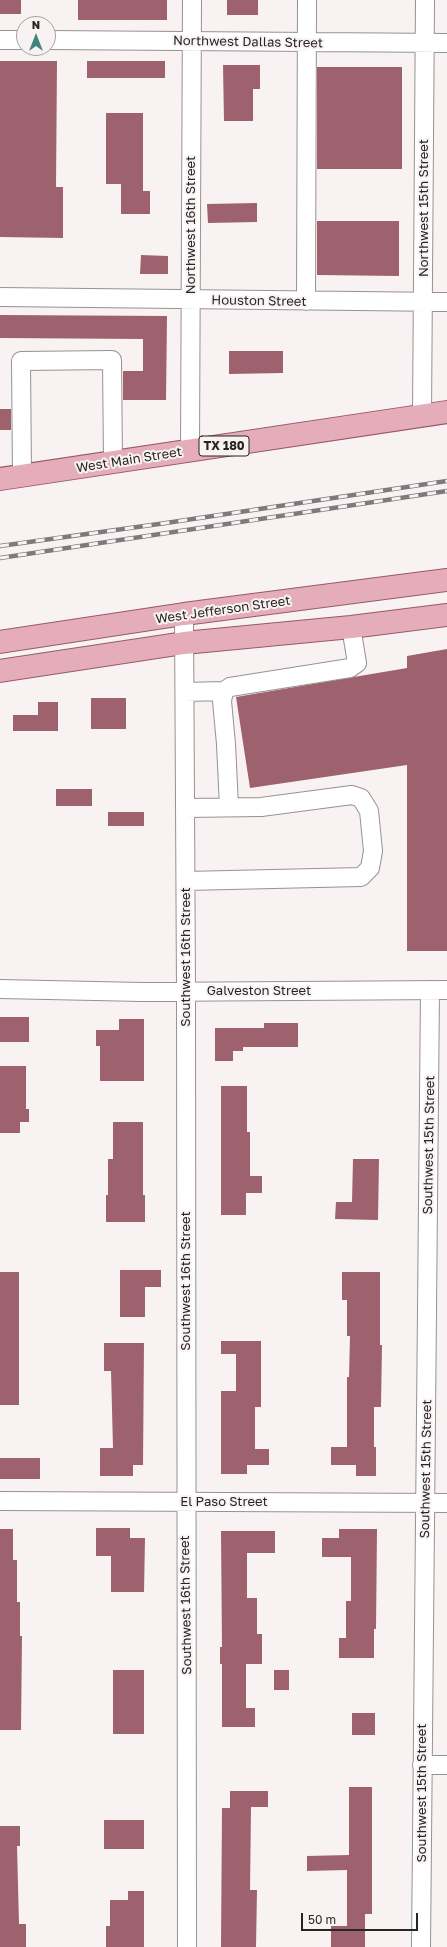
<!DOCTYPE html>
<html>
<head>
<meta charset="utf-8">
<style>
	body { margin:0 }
	#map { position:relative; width:447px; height:1947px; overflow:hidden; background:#f9f2f3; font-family:"Golos Text",sans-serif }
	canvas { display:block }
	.north { position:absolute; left:16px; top:16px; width:40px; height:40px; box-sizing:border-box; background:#f9f2f3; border:1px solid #a5a0a1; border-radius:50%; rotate:0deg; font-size:11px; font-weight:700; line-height:16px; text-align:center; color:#272525 }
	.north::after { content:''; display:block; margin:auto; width:14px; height:18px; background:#3f857d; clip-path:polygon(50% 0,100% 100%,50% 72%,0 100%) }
	.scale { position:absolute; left:301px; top:1913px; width:117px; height:18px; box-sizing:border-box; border:2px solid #272525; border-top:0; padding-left:5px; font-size:12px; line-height:14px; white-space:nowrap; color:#272525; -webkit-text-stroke:3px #f9f2f3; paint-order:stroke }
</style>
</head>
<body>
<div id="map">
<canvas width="447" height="1947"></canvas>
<div class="north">N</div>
<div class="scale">50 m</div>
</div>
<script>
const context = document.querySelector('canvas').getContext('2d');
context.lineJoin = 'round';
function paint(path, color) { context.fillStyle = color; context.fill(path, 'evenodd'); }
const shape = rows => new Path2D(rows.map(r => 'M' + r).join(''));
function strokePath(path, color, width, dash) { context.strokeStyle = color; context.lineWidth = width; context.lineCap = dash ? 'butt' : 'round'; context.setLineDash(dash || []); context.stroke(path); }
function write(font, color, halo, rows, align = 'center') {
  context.font = font + ' "Golos Text",sans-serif'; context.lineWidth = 4; context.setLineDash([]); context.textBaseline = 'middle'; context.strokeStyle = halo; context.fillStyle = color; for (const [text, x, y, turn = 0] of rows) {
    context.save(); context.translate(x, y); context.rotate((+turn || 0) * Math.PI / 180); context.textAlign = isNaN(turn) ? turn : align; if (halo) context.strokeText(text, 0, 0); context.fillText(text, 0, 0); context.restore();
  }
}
paint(shape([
	[0,0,21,0,21,14,0,14],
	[78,0,167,0,167,20,78,20],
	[227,0,258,0,258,15,227,15],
	[0,61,57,61,56,187,63,187,63,238,0,237],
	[87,61,165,61,165,78,87,78],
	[223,65,260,65,260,89,253,89,253,121,224,121],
	[317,67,402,67,402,169,317,169],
	[106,113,143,113,143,191,150,191,150,214,121,214,121,184,106,184],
	[257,203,257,222,208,223,207,204],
	[317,221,399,221,399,276,317,275],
	[141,255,168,256,168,274,140,274],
	[0,315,167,316,166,400,123,400,123,371,143,371,143,339,0,338],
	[229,351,283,351,283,373,229,374],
	[0,409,11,409,11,430,0,430],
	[447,649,447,951,407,951,407,765,250,788,236,697,407,668,407,656],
	[91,698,126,698,126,729,91,729],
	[38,702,58,702,58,731,13,731,13,715,38,715],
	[56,789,92,789,92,806,56,806],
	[108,812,144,812,144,826,108,826],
	[0,1017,29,1017,29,1042,0,1042],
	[119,1019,144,1019,144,1081,100,1081,100,1046,96,1046,96,1030,119,1030],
	[264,1023,298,1023,298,1047,243,1047,243,1051,233,1051,233,1061,215,1061,215,1028,264,1028],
	[0,1066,26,1066,26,1109,29,1109,29,1122,20,1122,20,1133,0,1133],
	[221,1086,247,1086,247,1132,250,1132,250,1176,262,1176,262,1193,246,1193,246,1215,221,1215],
	[113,1122,143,1122,143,1195,145,1195,145,1222,106,1222,106,1195,108,1195,108,1159,113,1159],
	[353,1159,379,1159,378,1220,335,1219,336,1202,352,1202],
	[120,1270,161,1270,161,1287,145,1287,145,1317,120,1317],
	[0,1272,19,1272,19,1405,0,1405],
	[342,1272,380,1272,380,1345,382,1345,381,1407,374,1407,374,1447,376,1447,376,1476,356,1476,356,1465,331,1465,331,1447,347,1447,347,1377,349,1377,350,1336,347,1336,347,1300,342,1300],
	[221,1341,261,1341,261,1407,255,1407,255,1449,269,1449,269,1465,247,1465,247,1474,221,1474,221,1391,236,1391,236,1354,221,1354],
	[104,1343,144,1343,143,1465,133,1465,133,1476,100,1476,100,1448,113,1448,111,1371,104,1371],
	[0,1458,40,1458,40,1479,0,1479],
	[96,1528,130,1528,130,1538,145,1538,144,1592,111,1592,111,1556,96,1556],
	[0,1529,13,1529,13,1560,17,1560,17,1602,20,1602,20,1636,22,1636,21,1730,0,1730],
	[339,1529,377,1529,376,1629,374,1629,374,1658,339,1658,339,1638,346,1638,346,1601,351,1601,351,1557,322,1557,322,1538,339,1538],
	[221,1531,275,1531,275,1553,247,1553,247,1598,257,1598,257,1634,262,1634,262,1664,246,1664,246,1708,255,1708,255,1727,222,1727,222,1664,220,1664,220,1647,222,1647],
	[113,1670,144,1670,144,1734,113,1734],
	[274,1670,289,1670,289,1690,274,1690],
	[352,1713,375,1713,375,1735,352,1735],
	[349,1787,372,1787,372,1914,365,1914,365,1947,331,1947,331,1926,347,1926,347,1870,307,1871,307,1856,349,1855],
	[230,1791,268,1791,268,1807,251,1807,250,1890,257,1890,256,1947,221,1947,222,1808,230,1808],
	[104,1820,144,1820,144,1849,104,1849],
	[0,1826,20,1826,20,1846,17,1846,19,1924,26,1924,26,1947,0,1947],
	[128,1891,144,1891,144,1947,106,1947,106,1926,110,1926,110,1900,128,1900]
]), '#9e626f');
const minor = shape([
	[0,40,24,40],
	[48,40,447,43],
	[0,297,447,302],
	[306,301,307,0],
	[422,416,425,0],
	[190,451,192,0],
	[22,476,21,361,112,360,113,462],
	[184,614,186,991,187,1947],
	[185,692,224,691],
	[229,807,226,744,222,701,224,691,230,687,350,668,357,663,351,627],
	[185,808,261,807,352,795,361,798,369,811,373,851,370,868,361,877,186,881],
	[0,989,142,992,447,990],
	[0,1501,447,1503],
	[422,1765,447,1765],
	[421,1947,430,990]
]);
const major = shape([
	[0,479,447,412],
	[0,642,184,614,447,580],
	[0,671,184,643,351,627,447,615]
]);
strokePath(minor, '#989193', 20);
strokePath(major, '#965a67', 24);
strokePath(minor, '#fff', 18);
strokePath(major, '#e4adb9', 22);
const rail = shape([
	[0,546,166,523,447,481],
	[0,558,447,491]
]);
strokePath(rail, '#7e797a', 4.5);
strokePath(rail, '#f9f2f3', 3, [9]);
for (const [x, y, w] of [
	[224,446,50]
]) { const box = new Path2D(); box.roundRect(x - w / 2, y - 10, w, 20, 3); context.fillStyle = '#f9f2f3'; context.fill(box); strokePath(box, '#272525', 1); }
write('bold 12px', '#272525', null, [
	["TX 180",224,446]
]);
write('13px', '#272525', '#f9f2f3', [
	["Northwest Dallas Street",248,42,1],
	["Northwest 15th Street",424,208,-90],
	["Northwest 16th Street",191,225,-90],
	["Houston Street",259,301,1],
	["West Main Street",129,460,-9],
	["West Jefferson Street",223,610,-8],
	["Southwest 16th Street",186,957,-90],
	["Galveston Street",259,991],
	["Southwest 15th Street",429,1145,-89],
	["Southwest 16th Street",186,1281,-90],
	["Southwest 15th Street",426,1469,-89],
	["El Paso Street",224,1502],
	["Southwest 16th Street",186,1605,-91],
	["Southwest 15th Street",422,1793,-90]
]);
</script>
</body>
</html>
